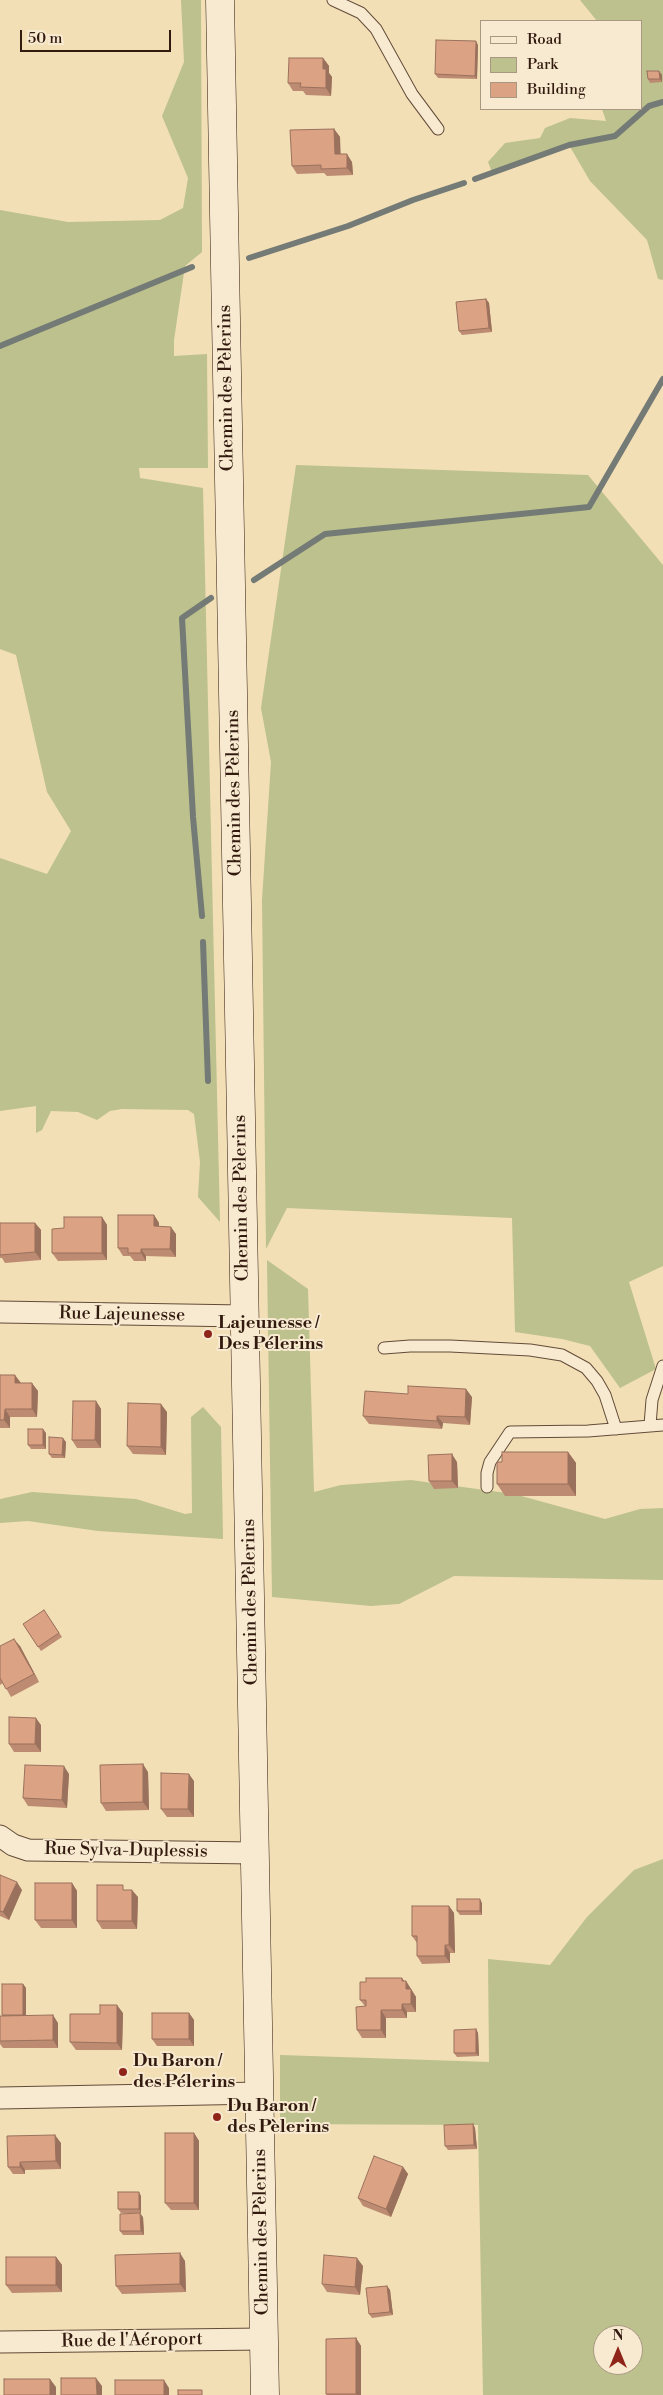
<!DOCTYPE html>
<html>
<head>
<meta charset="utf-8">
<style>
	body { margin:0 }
	#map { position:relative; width:663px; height:2395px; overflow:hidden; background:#f2dfb6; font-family:"Libre Bodoni",serif }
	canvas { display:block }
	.legend { position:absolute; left:480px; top:20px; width:162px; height:90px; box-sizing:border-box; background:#f7ead0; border:1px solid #a99783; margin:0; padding:6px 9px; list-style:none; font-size:15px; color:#331a0f }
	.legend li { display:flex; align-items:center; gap:10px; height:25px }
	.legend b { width:25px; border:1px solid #a99783 }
	.north { position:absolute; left:593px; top:2325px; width:50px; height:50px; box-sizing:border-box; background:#f7ead0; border:1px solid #a99783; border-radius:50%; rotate:0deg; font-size:14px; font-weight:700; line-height:20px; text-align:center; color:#331a0f }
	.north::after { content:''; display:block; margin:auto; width:18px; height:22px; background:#8f2418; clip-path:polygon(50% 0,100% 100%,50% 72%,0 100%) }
	.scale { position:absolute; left:20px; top:30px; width:151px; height:22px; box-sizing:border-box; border:2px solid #331a0f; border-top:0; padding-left:6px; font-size:15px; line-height:18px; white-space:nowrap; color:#331a0f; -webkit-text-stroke:4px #f7ead0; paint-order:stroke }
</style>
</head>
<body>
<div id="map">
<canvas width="663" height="2395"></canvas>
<ul class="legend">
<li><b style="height:6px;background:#f7ead0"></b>Road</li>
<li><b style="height:14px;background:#bcc18d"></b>Park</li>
<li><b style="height:14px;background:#dca284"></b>Building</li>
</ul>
<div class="north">N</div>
<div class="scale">50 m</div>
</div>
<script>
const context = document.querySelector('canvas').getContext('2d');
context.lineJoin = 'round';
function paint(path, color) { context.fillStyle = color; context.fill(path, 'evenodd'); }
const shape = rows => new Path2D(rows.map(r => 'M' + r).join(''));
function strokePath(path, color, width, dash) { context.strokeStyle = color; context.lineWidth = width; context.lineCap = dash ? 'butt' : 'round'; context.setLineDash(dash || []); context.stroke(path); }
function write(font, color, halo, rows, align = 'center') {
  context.font = font + ' "Libre Bodoni",serif'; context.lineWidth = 4; context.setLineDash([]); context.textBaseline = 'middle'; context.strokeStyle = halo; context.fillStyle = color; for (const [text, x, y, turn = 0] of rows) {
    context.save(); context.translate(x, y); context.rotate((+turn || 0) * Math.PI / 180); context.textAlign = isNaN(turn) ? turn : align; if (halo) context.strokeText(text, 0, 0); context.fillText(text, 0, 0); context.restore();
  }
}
paint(shape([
	[181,0,201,0,202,252,185,266,174,340,174,356,207,354,208,468,139,468,140,478,203,488,220,1222,198,1197,200,1162,194,1114,188,1110,122,1109,110,1111,97,1120,78,1112,51,1111,42,1130,36,1133,36,1106,0,1111,0,858,47,874,71,831,47,792,16,655,0,649,0,210,68,222,160,220,183,208,188,178,162,116,184,62],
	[580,0,663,0,663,280,658,279,647,240,590,181,569,145,492,172,488,162,505,143,540,138,545,128,570,118,606,121,602,109,642,109,642,21,597,21],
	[296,465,588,475,663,565,663,1266,629,1282,656,1369,620,1388,590,1346,562,1339,515,1332,512,1218,287,1208,266,1249,262,900,271,762,261,708],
	[267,1260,308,1289,314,1492,341,1485,411,1480,514,1494,605,1519,640,1509,663,1508,663,1580,454,1576,399,1604,371,1606,272,1597],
	[203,1407,221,1427,223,1539,98,1531,28,1521,0,1523,0,1499,32,1492,136,1499,185,1514,192,1513,191,1417],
	[663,1859,663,2395,483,2395,478,2125,280,2124,280,2055,489,2062,488,1959,550,1965,587,1917,634,1870],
	[603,2335,633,2335,633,2365,603,2365]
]), '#bcc18d');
strokePath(shape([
	[475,179,569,145,615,136,649,106,663,102],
	[249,258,348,226,413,200,464,183],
	[0,346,192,267],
	[254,580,325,534,589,507,663,379],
	[202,916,193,817,182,618,211,598],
	[203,942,208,1081]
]), '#747a75', 6);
const lane = shape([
	[333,0,361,13,376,29,412,94,438,129],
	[384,1348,410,1346,450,1346,530,1350,562,1355,586,1368,597,1381,605,1395,616,1429],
	[650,1425,652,1400,663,1366],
	[487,1487,487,1473,490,1462,510,1432,588,1431,663,1425]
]);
const street = shape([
	[0,1312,244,1316],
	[0,1836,13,1845,28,1850,255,1853],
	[0,2098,259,2093],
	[0,2342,264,2339]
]);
const secondary = shape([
	[220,0,265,2395]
]);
strokePath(lane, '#634b39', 13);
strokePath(street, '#634b39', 23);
strokePath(secondary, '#331a0f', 29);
strokePath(lane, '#f7ead0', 11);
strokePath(street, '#f7ead0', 21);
strokePath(secondary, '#f7ead0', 28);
paint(shape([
	[478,45,477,79,438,78,435,74],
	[323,58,329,66,329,73,332,77,331,96,306,95,303,91,293,91,288,83],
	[659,71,662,75,662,82,650,83,648,79],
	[334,129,340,137,340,154,352,162,353,175,327,176,324,173,297,174,292,166],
	[486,299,489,303,492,332,462,335,459,331],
	[154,1215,159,1223,159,1226,176,1234,176,1257,146,1256,146,1261,134,1261,130,1256,123,1256,118,1248],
	[102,1217,107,1225,107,1260,58,1261,52,1253],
	[0,1223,35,1223,41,1230,41,1260,5,1263,2,1258,0,1258],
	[0,1375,20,1383,38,1391,37,1417,10,1417,10,1428,0,1428],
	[408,1394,472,1397,470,1425,443,1423,442,1429,369,1424,363,1416],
	[96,1401,101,1409,101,1448,77,1448,72,1440],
	[167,1412,166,1455,133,1454,127,1446],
	[46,1433,46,1449,31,1449,28,1445],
	[66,1442,65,1458,52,1458,49,1454],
	[568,1452,576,1463,576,1496,505,1496,497,1484],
	[457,1462,458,1488,434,1489,429,1481],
	[44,1610,62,1637,41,1651,23,1624],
	[0,1646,20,1646,39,1682,11,1697,3,1683,0,1685],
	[41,1725,41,1752,14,1752,9,1744],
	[148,1772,149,1810,106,1811,101,1803],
	[69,1774,67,1808,28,1806,23,1798],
	[194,1781,194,1817,167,1817,161,1809],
	[0,1875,22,1890,9,1920,0,1916],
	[72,1883,77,1891,77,1928,41,1928,35,1920],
	[126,1890,138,1897,137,1929,102,1929,97,1921],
	[482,1903,482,1915,460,1915,457,1911],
	[449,1906,454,1913,455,1953,450,1953,450,1963,422,1964,417,1956,417,1943,412,1936],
	[402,1978,404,1981,406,1981,416,1997,416,2012,407,2012,407,2018,386,2018,386,2038,362,2038,357,2030,365,2006,360,2000,366,1982],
	[23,1984,26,1988,26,2015,58,2023,58,2048,3,2048,0,2044,0,2016,2,2016],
	[123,2013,122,2050,76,2050,70,2042,100,2014],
	[189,2013,194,2020,194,2046,157,2046,152,2039],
	[476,2029,478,2033,479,2056,457,2057,454,2053],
	[473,2124,475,2128,477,2149,448,2150,445,2146],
	[194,2133,199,2141,199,2210,171,2210,165,2203],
	[61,2143,61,2169,25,2170,25,2174,13,2174,8,2167],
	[403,2167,408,2174,391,2217,363,2206,358,2198],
	[141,2196,141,2213,121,2213,118,2209],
	[143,2217,144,2235,123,2235,120,2231],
	[56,2257,62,2265,62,2292,12,2293,6,2285],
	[185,2261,186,2292,122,2294,116,2286],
	[363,2266,360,2295,327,2292,322,2284],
	[387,2286,390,2290,393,2315,372,2318,369,2314],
	[356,2338,361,2346,361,2395,327,2395,326,2394]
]), '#bd8b72');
paint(shape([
	[476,41,478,45,477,79,475,76],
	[323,58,329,66,329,73,332,77,331,96,326,88,323,69],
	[659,71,662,75,662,82,660,79],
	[334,129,340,137,341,162,335,154],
	[347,154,352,162,353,175,347,168],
	[486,299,489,303,492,332,489,328],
	[154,1215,159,1223,159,1234,154,1226],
	[102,1217,107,1225,107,1260,102,1253],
	[35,1223,41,1230,41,1260,35,1252],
	[171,1227,176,1234,176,1257,170,1249],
	[141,1249,146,1256,146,1261,141,1253],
	[15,1375,21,1383,15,1383],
	[32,1383,38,1391,37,1417,32,1409],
	[466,1389,472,1397,470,1425,465,1417],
	[96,1401,101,1409,101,1448,95,1440],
	[161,1404,167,1412,166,1455,161,1447],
	[5,1409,10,1417,10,1428,4,1420],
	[437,1416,443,1423,442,1429,437,1421],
	[43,1429,46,1433,46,1449,43,1445],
	[63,1438,66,1442,65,1458,62,1455],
	[568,1452,576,1463,576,1496,568,1484],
	[452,1454,457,1462,458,1488,452,1481],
	[14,1639,20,1646,39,1682,34,1674],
	[36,1718,41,1725,41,1752,35,1744],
	[143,1764,148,1772,149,1810,143,1802],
	[64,1766,69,1774,67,1808,62,1800],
	[189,1774,194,1781,194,1817,188,1809],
	[17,1882,22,1890,9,1920,3,1912],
	[72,1883,77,1891,77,1928,72,1920],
	[132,1890,138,1897,137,1929,132,1921],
	[480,1899,482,1903,482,1915,480,1911],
	[449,1906,454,1913,455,1953,449,1945],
	[445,1945,450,1953,450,1963,445,1956],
	[402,1978,406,1984,406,1981,416,1997,416,2012,411,2004,406,1989,402,1981],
	[23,1984,26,1988,26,2019,23,2015],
	[402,2004,407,2012,407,2018,402,2010],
	[117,2005,123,2013,122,2050,117,2043],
	[381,2010,386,2018,386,2038,381,2030],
	[189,2013,194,2020,194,2046,189,2039],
	[53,2015,58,2023,58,2048,53,2040],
	[476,2029,478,2033,479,2056,476,2053],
	[473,2124,475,2128,477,2149,474,2145],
	[194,2133,199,2141,199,2210,194,2203],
	[55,2135,61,2143,61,2169,56,2161],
	[20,2162,25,2170,25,2174,20,2167],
	[403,2167,408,2174,391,2217,386,2209],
	[139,2192,141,2196,141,2213,139,2209],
	[140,2213,143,2217,144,2235,141,2231],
	[180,2253,185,2261,186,2292,180,2284],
	[56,2257,62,2265,62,2292,56,2285],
	[357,2258,363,2266,360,2295,355,2287],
	[387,2286,390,2290,393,2315,390,2312],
	[356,2338,361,2346,361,2395,357,2395,356,2394],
	[96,2378,102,2386,102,2395,97,2395],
	[50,2379,56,2387,56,2395,50,2395],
	[164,2380,169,2388,169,2395,164,2395]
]), '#9a715c');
const building = shape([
	[436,40,476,41,475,76,435,74,436,40],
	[289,58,323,58,323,69,326,69,326,88,300,87,301,83,288,83,289,58],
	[647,71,659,71,660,79,648,79,647,71],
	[334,129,335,154,347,154,347,168,321,169,321,165,292,166,290,130,334,129],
	[486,299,489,328,459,331,456,302,486,299],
	[118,1215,154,1215,154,1226,171,1227,170,1249,141,1249,141,1253,128,1253,128,1248,118,1248,118,1215],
	[64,1217,102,1217,102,1253,52,1253,52,1229,64,1228,64,1217],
	[0,1223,35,1223,35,1252,0,1255,0,1223],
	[0,1375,15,1375,15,1383,32,1383,32,1409,5,1409,4,1420,0,1420,0,1375],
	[408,1386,466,1389,465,1417,437,1416,437,1421,363,1416,365,1391,408,1394,408,1386],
	[73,1401,96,1401,95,1440,72,1440,73,1401],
	[128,1403,161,1404,161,1447,127,1446,128,1403],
	[28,1429,43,1429,43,1445,28,1445,28,1429],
	[49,1437,63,1438,62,1455,49,1454,49,1437],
	[502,1452,568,1452,568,1484,497,1484,497,1462,502,1462,502,1452],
	[452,1454,452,1481,429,1481,428,1455,452,1454],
	[44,1610,59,1633,38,1647,23,1624,44,1610],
	[14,1639,34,1674,6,1689,0,1678,0,1646,14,1639],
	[9,1717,36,1718,35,1744,9,1744,9,1717],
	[143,1764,143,1802,101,1803,100,1765,143,1764],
	[25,1765,64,1766,62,1800,23,1798,25,1765],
	[161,1773,189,1774,188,1809,161,1809,161,1773],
	[0,1875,17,1882,3,1912,0,1911,0,1875],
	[35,1883,72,1883,72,1920,35,1920,35,1883],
	[97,1885,123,1885,123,1890,132,1890,132,1921,97,1921,97,1885],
	[457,1899,480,1899,480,1911,457,1911,457,1899],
	[412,1906,449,1906,449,1945,445,1945,445,1956,417,1956,417,1936,412,1936,412,1906],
	[366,1978,402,1978,402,1981,406,1981,406,1989,411,1989,411,2004,402,2004,402,2010,381,2010,381,2030,357,2030,356,2007,366,2006,366,2000,360,2000,360,1982,366,1982,366,1978],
	[2,1984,23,1984,23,2015,2,2015,2,1984],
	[100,2005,117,2005,117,2043,70,2042,70,2014,100,2014,100,2005],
	[152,2013,189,2013,189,2039,152,2039,152,2013],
	[53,2015,53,2040,0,2041,0,2016,53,2015],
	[476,2029,476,2053,454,2053,454,2030,476,2029],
	[473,2124,474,2145,445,2146,444,2125,473,2124],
	[165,2133,194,2133,194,2203,165,2203,165,2133],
	[55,2135,56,2161,20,2162,20,2167,8,2167,7,2136,55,2135],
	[374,2156,403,2167,386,2209,358,2198,374,2156],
	[118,2192,139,2192,139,2209,118,2209,118,2192],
	[140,2213,141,2231,120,2231,120,2214,140,2213],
	[180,2253,180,2284,116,2286,115,2255,180,2253],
	[324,2255,357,2258,355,2287,322,2284,324,2255],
	[6,2257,56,2257,56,2285,6,2285,6,2257],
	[387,2286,390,2312,369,2314,366,2288,387,2286],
	[356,2338,356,2394,326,2394,326,2339,356,2338],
	[61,2378,96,2378,97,2395,61,2395,61,2378],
	[4,2379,50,2379,50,2395,4,2395,4,2379],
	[115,2380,164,2380,164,2395,115,2395,115,2380],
	[178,2390,202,2390,202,2395,178,2395,178,2390]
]);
paint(building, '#dca284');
strokePath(building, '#9a715c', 1);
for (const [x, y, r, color] of [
	[208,1334,5,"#8f2418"],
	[123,2072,5,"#8f2418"],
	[217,2117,5,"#8f2418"]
]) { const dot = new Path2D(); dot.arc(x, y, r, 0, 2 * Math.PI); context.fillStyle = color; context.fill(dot); strokePath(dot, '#f7ead0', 2); }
write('18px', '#331a0f', '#f7ead0', [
	["Chemin des Pèlerins",227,388,-91],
	["Chemin des Pèlerins",235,793,-91],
	["Chemin des Pèlerins",242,1198,-91],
	["Rue Lajeunesse",122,1315,1],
	["Chemin des Pèlerins",251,1602,-91],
	["Rue Sylva-Duplessis",126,1851,1],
	["Chemin des Pèlerins",262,2232,-91],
	["Rue de l'Aéroport",132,2341,-1]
]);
write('bold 18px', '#331a0f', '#f7ead0', [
	["Lajeunesse /",218,1324],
	["Des Pélerins",218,1345],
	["Du Baron /",133,2062],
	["des Pélerins",133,2083],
	["Du Baron /",227,2107],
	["des Pèlerins",227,2128]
], 'left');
</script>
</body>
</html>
